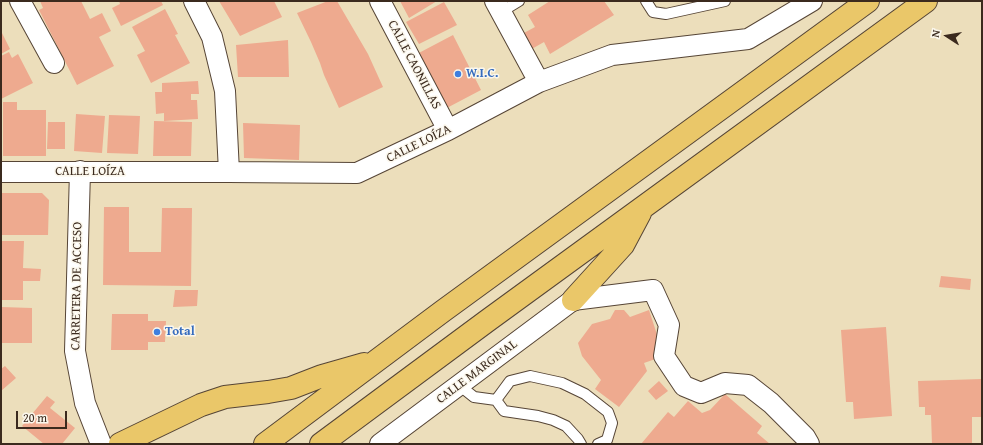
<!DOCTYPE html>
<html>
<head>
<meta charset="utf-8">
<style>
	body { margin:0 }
	#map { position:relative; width:983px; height:445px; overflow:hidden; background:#ecdebb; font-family:"Gentium Book Plus",serif }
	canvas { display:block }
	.frame { position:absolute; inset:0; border:2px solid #3b2a1e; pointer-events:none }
	.north { position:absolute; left:927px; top:16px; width:40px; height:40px; -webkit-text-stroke:3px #fbf7ec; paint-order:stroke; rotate:282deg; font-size:11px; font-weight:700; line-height:16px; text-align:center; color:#3b2a1e }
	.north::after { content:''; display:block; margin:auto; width:14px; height:18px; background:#3b2a1e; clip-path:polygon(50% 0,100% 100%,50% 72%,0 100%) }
	.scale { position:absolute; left:16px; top:411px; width:51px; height:18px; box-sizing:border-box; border:2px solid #3b2a1e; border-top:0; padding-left:5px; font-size:12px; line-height:14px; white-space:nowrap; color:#3b2a1e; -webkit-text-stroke:3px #fbf7ec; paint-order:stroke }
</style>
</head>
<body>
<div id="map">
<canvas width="983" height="445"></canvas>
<div class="frame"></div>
<div class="north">N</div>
<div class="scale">20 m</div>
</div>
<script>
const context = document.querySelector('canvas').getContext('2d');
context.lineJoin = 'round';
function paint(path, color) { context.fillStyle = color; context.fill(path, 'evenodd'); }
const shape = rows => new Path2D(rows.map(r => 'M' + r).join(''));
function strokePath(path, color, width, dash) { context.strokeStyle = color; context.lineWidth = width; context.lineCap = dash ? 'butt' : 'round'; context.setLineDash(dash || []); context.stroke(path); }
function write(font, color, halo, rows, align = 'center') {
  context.font = font + ' "Gentium Book Plus",serif'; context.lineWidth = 3; context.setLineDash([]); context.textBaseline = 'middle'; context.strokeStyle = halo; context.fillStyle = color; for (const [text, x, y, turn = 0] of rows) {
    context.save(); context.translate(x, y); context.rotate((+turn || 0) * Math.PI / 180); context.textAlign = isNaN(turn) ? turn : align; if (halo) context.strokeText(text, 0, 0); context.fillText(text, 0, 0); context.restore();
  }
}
paint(shape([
	[40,1,81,1,90,19,102,13,111,31,99,37,114,66,77,85,39,10,43,8],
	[119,1,161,1,163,5,121,26,112,8,120,4],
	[219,1,274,1,282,17,240,36],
	[328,1,337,1,368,54,383,87,339,108,324,75,320,63,311,42,297,13],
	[400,1,437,1,409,18],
	[550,1,604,1,614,15,550,54,544,42,530,50,522,34,535,27,528,15],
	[444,2,457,25,419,44,406,22],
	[165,9,178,34,175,35,190,63,151,83,137,55,145,51,132,27],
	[1,31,10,49,1,54],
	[453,35,481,90,443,110,415,55],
	[288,40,289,77,238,77,236,45],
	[9,52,12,58,18,54,33,83,1,99,1,56],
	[198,81,199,94,191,94,191,100,197,100,198,119,164,121,164,113,156,114,155,92,162,92,162,83],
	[3,102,17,102,17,110,46,110,46,156,3,156],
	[76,114,105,116,102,153,74,151],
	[109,115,140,116,138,154,107,153],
	[154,121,192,122,191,156,153,156],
	[48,122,65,122,65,149,47,149],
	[243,123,300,125,299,160,244,158],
	[1,193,42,193,49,200,48,235,1,235],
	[104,207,129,207,129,252,161,252,162,208,192,208,191,286,103,285],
	[1,241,24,241,23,268,41,269,40,281,23,281,23,300,1,300],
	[941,276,971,279,970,290,939,287],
	[175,290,198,290,197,306,173,307],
	[1,307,32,308,32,343,1,343],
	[615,310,624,310,630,317,649,310,664,356,644,363,647,371,619,407,595,389,601,380,582,356,578,343,592,324,610,319],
	[112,314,148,314,148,321,166,321,165,342,148,342,148,350,111,350],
	[886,327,892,416,854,419,853,402,846,402,841,330],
	[5,366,16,378,1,391,1,369],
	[982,379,982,417,972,417,972,444,932,444,931,415,925,415,925,407,919,407,918,381],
	[659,381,668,391,656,400,648,391],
	[725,394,762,426,757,433,770,444,641,444,668,412,674,417,688,401,702,413,710,410],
	[47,396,55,402,50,408,75,428,62,444,44,444,22,426]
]), '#eeaa8f');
const service = shape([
	[646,1,653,12,666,14,725,1],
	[501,12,519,1],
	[459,385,474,397,496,400,504,411,538,416,553,420,566,426,578,439,581,444],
	[496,400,510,381,530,376,562,383,585,394,608,412,612,423,607,440,598,444]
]);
const minor = shape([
	[20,1,54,63],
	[194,1,212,37,225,91,229,172],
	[380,1,448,130],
	[495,1,539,82],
	[80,171,75,351,85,403,101,444],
	[1,172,229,172,357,173,448,130,539,82,612,55,748,39,812,1],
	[380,444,573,300,653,290,669,325,664,356,684,386,701,393,725,383,748,385,771,403,805,437,809,444]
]);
const primary = shape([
	[573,300,623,245,640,213],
	[120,444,201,405,225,397,268,392,291,388,322,376,364,364],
	[265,444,443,311,868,1],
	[321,444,487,321,926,1]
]);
strokePath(service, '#564536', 12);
strokePath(minor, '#564536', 22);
strokePath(primary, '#564536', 24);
strokePath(service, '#fff', 10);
strokePath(minor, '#fff', 20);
strokePath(primary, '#eac769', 22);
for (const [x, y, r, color] of [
	[458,74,4,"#3f7fe0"],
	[157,332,4,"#3f7fe0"]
]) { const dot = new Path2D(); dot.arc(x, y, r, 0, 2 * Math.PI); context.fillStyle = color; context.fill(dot); strokePath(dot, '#fbf7ec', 1.5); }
write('13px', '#3b2a1e', '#fbf7ec', [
	["CALLE CAONILLAS",414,65,62],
	["CALLE LOÍZA",419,144,-26],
	["CALLE LOÍZA",90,172],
	["CARRETERA DE ACCESO",77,286,-89],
	["CALLE MARGINAL",477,372,-37]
]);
write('bold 13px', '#366cbe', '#fbf7ec', [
	["W.I.C.",466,74],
	["Total",165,332]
], 'left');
</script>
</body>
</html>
